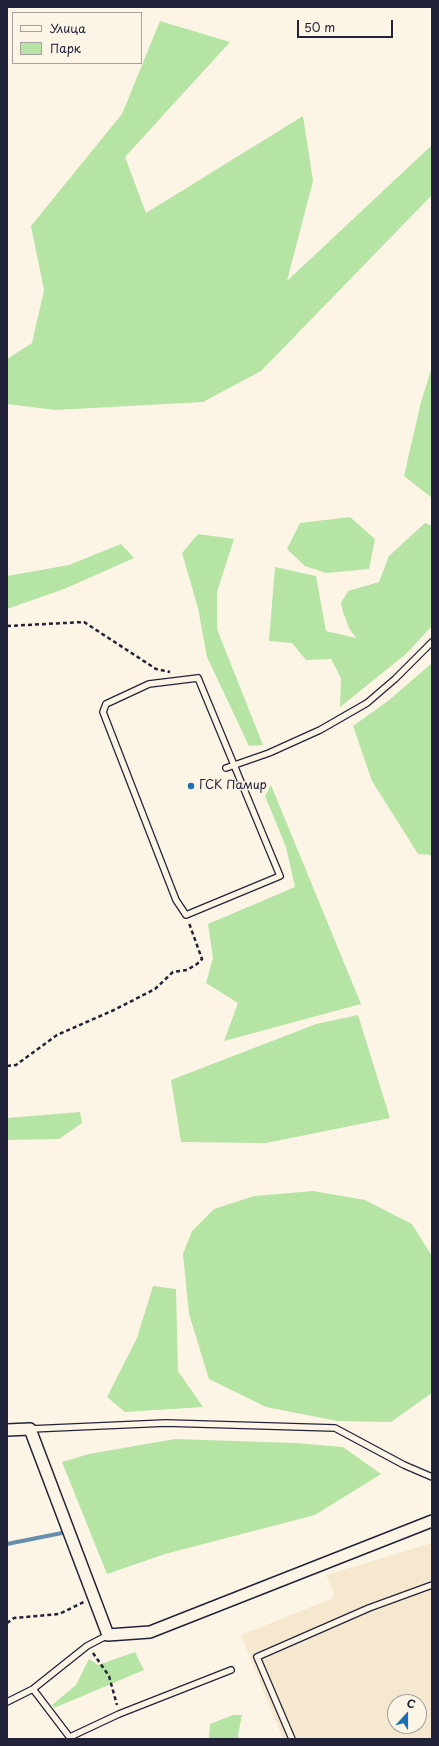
<!DOCTYPE html>
<html>
<head>
<meta charset="utf-8">
<style>
	body { margin:0 }
	#map { position:relative; width:439px; height:1746px; overflow:hidden; background:#fcf5e5; font-family:"Playpen Sans",sans-serif }
	canvas { display:block }
	.frame { position:absolute; inset:0; border:8px solid #22223b; pointer-events:none }
	.legend { position:absolute; left:12px; top:12px; width:130px; height:52px; box-sizing:border-box; background:#fcf5e5; border:1px solid #a5a1a1; margin:0; padding:5px 7px; list-style:none; font-size:12px; color:#22223b }
	.legend li { display:flex; align-items:center; gap:8px; height:20px }
	.legend b { width:20px; border:1px solid #a5a1a1 }
	.north { position:absolute; left:387px; top:1694px; width:40px; height:40px; box-sizing:border-box; background:#fcf5e5; border:1px solid #a5a1a1; border-radius:50%; rotate:21deg; font-size:11px; font-weight:700; line-height:16px; text-align:center; color:#22223b }
	.north::after { content:''; display:block; margin:auto; width:14px; height:18px; background:#1f6fb2; clip-path:polygon(50% 0,100% 100%,50% 72%,0 100%) }
	.scale { position:absolute; left:297px; top:20px; width:96px; height:18px; box-sizing:border-box; border:2px solid #22223b; border-top:0; padding-left:5px; font-size:12px; line-height:14px; white-space:nowrap; color:#22223b; -webkit-text-stroke:3px #fcf5e5; paint-order:stroke }
</style>
</head>
<body>
<div id="map">
<canvas width="439" height="1746"></canvas>
<div class="frame"></div>
<ul class="legend">
<li><b style="height:5px;background:#fcf5e5"></b>Улица</li>
<li><b style="height:11px;background:#b5e4a4"></b>Парк</li>
</ul>
<div class="north">С</div>
<div class="scale">50 m</div>
</div>
<script>
const context = document.querySelector('canvas').getContext('2d');
context.lineJoin = 'round';
function paint(path, color) { context.fillStyle = color; context.fill(path, 'evenodd'); }
const shape = rows => new Path2D(rows.map(r => 'M' + r).join(''));
function strokePath(path, color, width, dash) { context.strokeStyle = color; context.lineWidth = width; context.lineCap = dash ? 'butt' : 'round'; context.setLineDash(dash || []); context.stroke(path); }
function write(font, color, halo, rows, align = 'center') {
  context.font = font + ' "Playpen Sans",sans-serif'; context.lineWidth = 3; context.setLineDash([]); context.textBaseline = 'middle'; context.strokeStyle = halo; context.fillStyle = color; for (const [text, x, y, turn = 0] of rows) {
    context.save(); context.translate(x, y); context.rotate((+turn || 0) * Math.PI / 180); context.textAlign = isNaN(turn) ? turn : align; if (halo) context.strokeText(text, 0, 0); context.fillText(text, 0, 0); context.restore();
  }
}
paint(shape([
	[432,1543,432,1739,283,1739,241,1635,333,1598,334,1592,326,1575],
	[395,1702,419,1702,419,1726,395,1726]
]), '#f6e8cf');
paint(shape([
	[160,21,230,42,125,157,146,213,303,116,313,181,287,281,432,145,432,195,261,371,203,402,55,410,7,404,7,359,32,343,44,290,31,226,122,114],
	[432,367,432,498,404,476,421,402],
	[350,517,375,539,369,569,326,573,305,566,287,549,300,523],
	[425,523,432,526,432,626,406,654,340,707,341,678,331,659,306,660,292,643,269,641,275,567,316,576,326,631,356,638,349,628,343,612,341,603,348,591,379,582,389,556],
	[198,534,234,539,217,592,217,629,263,745,249,746,207,657,198,608,182,553],
	[121,544,134,558,64,589,7,609,7,576,69,565],
	[432,663,432,855,418,854,372,781,353,726,388,701],
	[271,785,361,1004,224,1041,238,1003,206,983,213,958,208,924,295,887,286,847,265,796],
	[358,1015,390,1118,266,1143,181,1142,171,1080,316,1024],
	[80,1112,82,1123,59,1139,7,1140,7,1118],
	[313,1191,365,1200,412,1224,432,1256,432,1393,391,1422,337,1421,266,1407,209,1379,189,1314,183,1254,192,1231,214,1209,254,1196],
	[153,1286,176,1289,178,1371,203,1407,125,1412,107,1397,137,1338],
	[175,1439,295,1443,343,1447,381,1474,315,1515,165,1554,107,1574,62,1462,89,1454],
	[135,1652,144,1670,54,1708,52,1705,76,1685,89,1659,98,1665],
	[233,1715,242,1715,238,1735,239,1739,209,1739,210,1724]
]), '#b5e4a4');
strokePath(shape([
	[7,1544,62,1533]
]), '#668fab', 4);
const lane = shape([
	[198,678,280,876,186,915,176,900,103,712,106,704,149,684,198,678],
	[226,768,269,753,320,730,367,703,395,679,432,642],
	[30,1429,166,1423,335,1428,404,1465,432,1477],
	[33,1689,71,1739],
	[7,1702,33,1689,87,1646,108,1635],
	[70,1737,119,1714,231,1670],
	[292,1739,257,1657,369,1608,432,1585]
]);
const street = shape([
	[7,1430,30,1429,108,1635,150,1632,432,1521]
]);
strokePath(lane, '#22223b', 8);
strokePath(street, '#22223b', 14);
strokePath(shape([
	[7,626,84,622,156,669,170,672],
	[7,1066,16,1065,57,1035,114,1010,155,989,173,972,187,970,197,964,202,959,189,923],
	[7,1623,14,1618,59,1614,84,1602],
	[93,1653,109,1676,117,1705]
]), '#22223b', 2.5, [4, 3]);
strokePath(lane, '#fcf5e5', 5.5);
strokePath(street, '#fcf5e5', 11);
for (const [x, y, r, color] of [
	[191,786,4,"#1f6fb2"]
]) { const dot = new Path2D(); dot.arc(x, y, r, 0, 2 * Math.PI); context.fillStyle = color; context.fill(dot); strokePath(dot, '#fcf5e5', 1.5); }
write('12px', '#22223b', '#fcf5e5', [
	["ГСК Памир",199,786]
], 'left');
</script>
</body>
</html>
